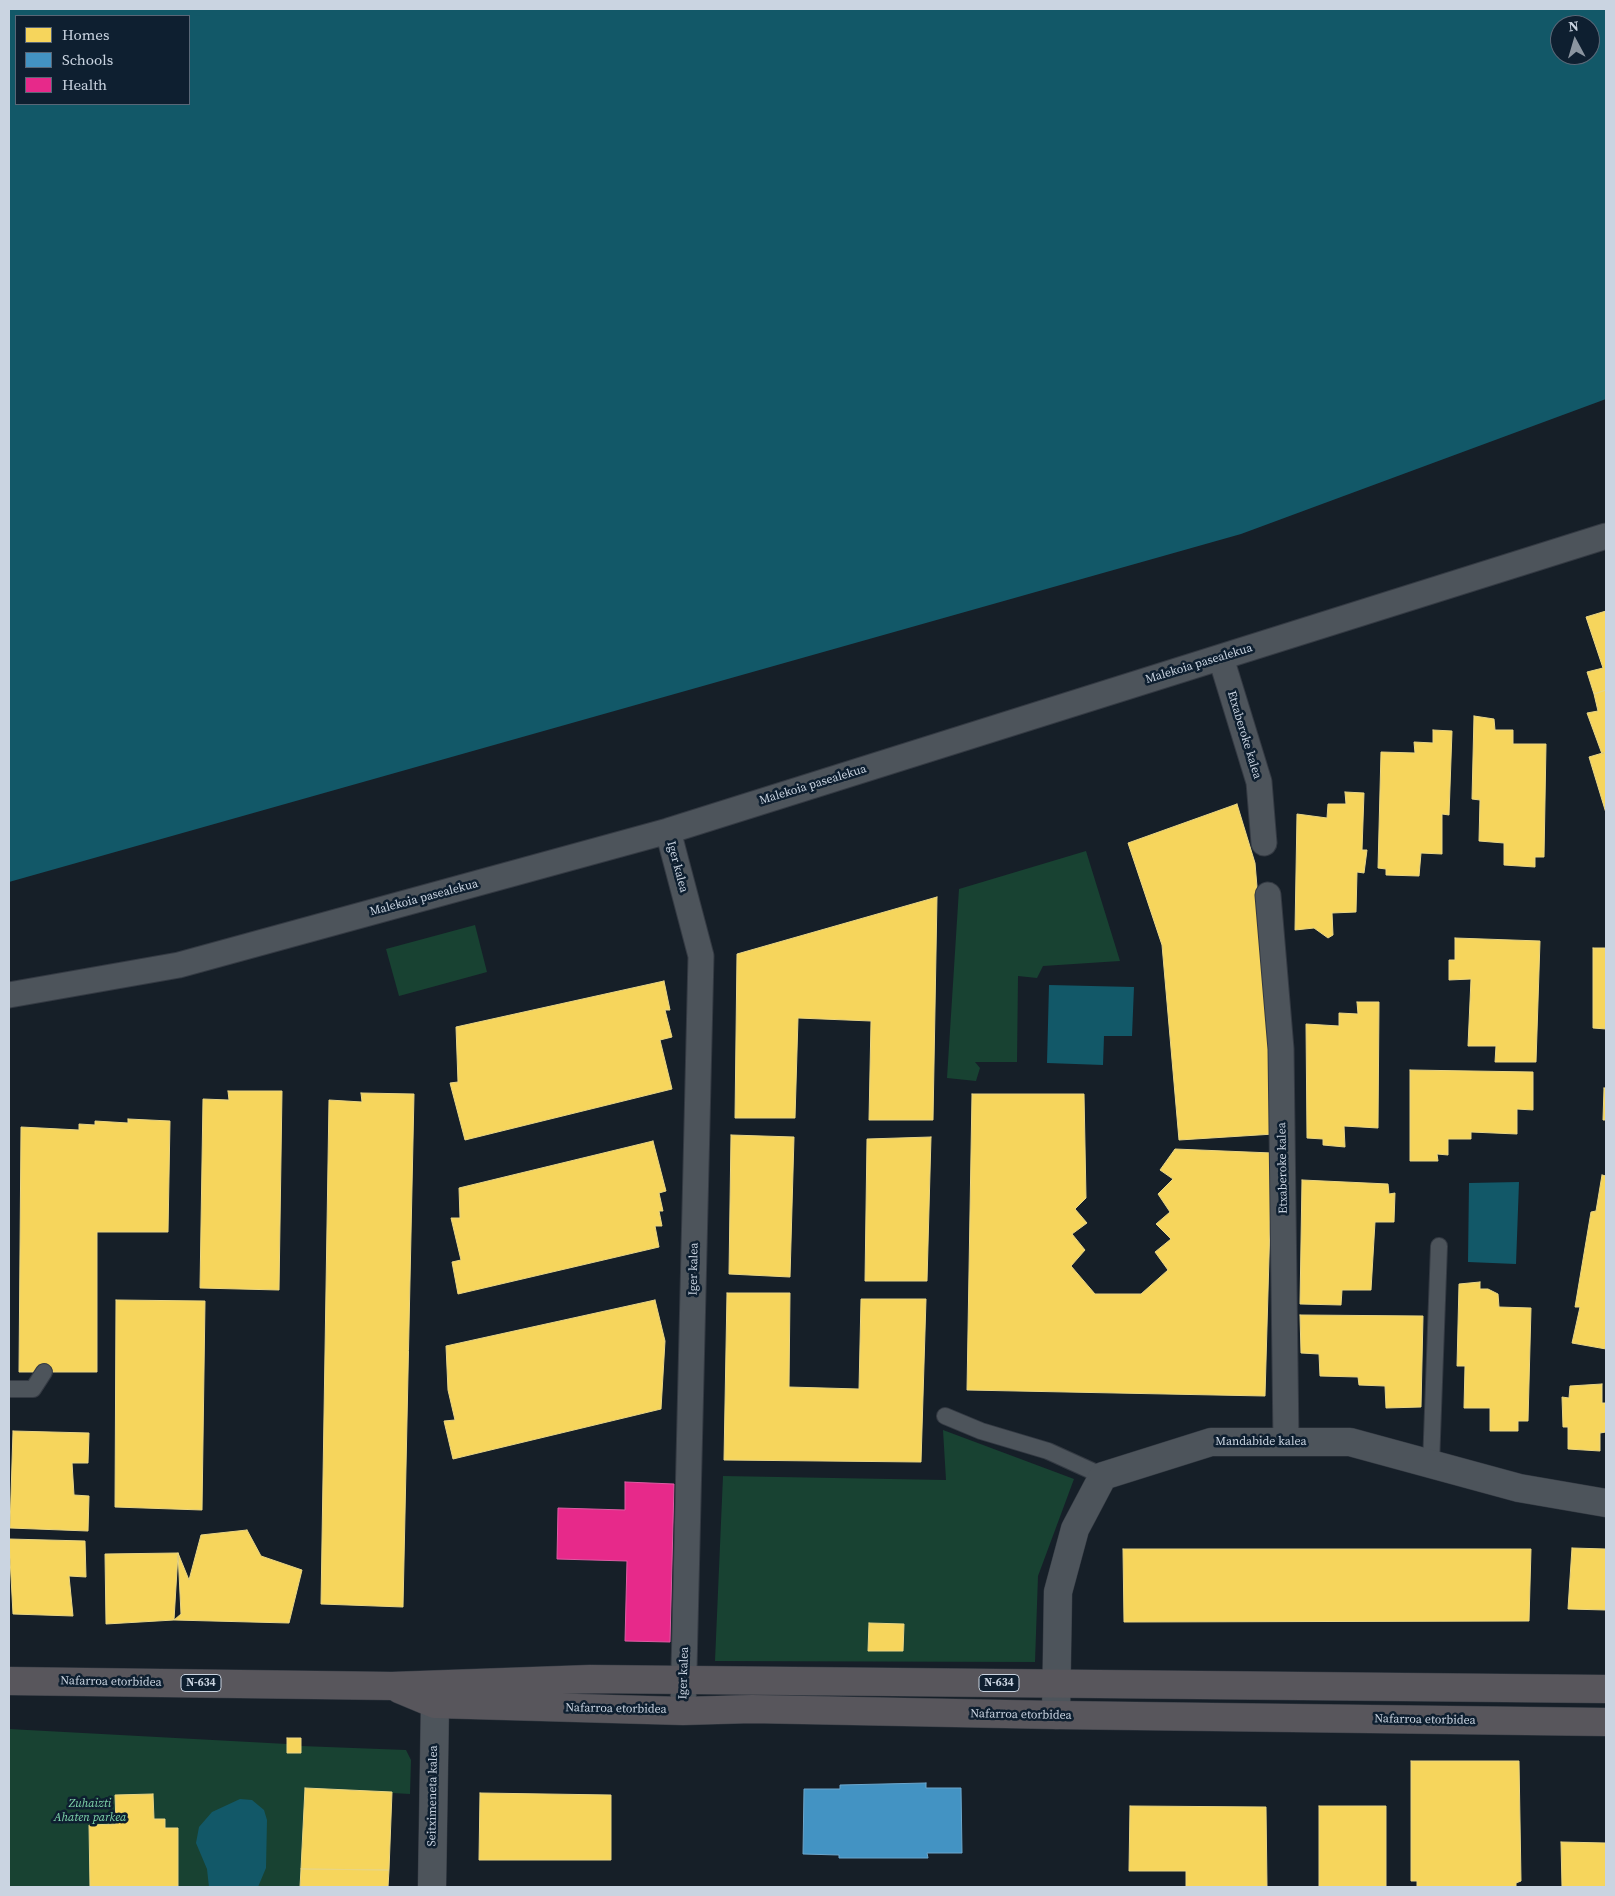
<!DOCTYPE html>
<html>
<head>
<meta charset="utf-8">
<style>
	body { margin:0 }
	#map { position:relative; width:1615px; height:1896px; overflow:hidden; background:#161f28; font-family:"Source Serif 4",serif }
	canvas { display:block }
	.frame { position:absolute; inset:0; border:10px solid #cad4e1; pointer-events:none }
	.legend { position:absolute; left:15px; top:15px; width:175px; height:90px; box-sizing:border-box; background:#0e1f30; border:1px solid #596777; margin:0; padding:6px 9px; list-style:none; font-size:15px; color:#cad4e1 }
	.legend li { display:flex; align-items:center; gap:10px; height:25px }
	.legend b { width:25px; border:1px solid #596777 }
	.north { position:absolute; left:1550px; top:15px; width:50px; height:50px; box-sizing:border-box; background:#0e1f30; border:1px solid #596777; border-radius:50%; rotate:354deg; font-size:14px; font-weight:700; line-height:20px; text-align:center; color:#cad4e1 }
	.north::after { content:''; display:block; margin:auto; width:18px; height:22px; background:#8b95a0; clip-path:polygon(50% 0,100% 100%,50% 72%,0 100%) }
</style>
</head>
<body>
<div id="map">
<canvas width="1615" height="1896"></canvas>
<div class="frame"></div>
<ul class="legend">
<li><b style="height:14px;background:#f6d55c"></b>Homes</li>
<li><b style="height:14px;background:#4393c3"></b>Schools</li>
<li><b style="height:14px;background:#e7298a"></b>Health</li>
</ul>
<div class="north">N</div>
</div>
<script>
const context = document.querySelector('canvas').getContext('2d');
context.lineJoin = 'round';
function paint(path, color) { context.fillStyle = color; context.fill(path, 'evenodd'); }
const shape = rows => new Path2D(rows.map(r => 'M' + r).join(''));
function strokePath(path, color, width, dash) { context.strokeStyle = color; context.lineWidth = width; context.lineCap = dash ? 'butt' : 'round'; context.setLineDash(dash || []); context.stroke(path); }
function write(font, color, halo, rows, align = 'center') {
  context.font = font + ' "Source Serif 4",serif'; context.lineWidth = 5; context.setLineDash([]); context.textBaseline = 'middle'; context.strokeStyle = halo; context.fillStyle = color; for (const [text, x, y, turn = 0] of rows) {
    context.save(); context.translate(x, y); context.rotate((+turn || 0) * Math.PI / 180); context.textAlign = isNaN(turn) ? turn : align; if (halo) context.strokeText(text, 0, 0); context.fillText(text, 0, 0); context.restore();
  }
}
paint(shape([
	[1086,851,1120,961,1043,966,1037,978,1018,976,1017,1062,975,1062,980,1068,976,1081,947,1078,959,889],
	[475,925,487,972,399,996,386,949],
	[943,1430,1074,1479,1038,1576,1035,1662,715,1661,723,1476,946,1480],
	[9,1729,287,1744,287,1753,300,1753,301,1746,406,1750,411,1760,410,1794,306,1788,300,1887,9,1887]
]), '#184232');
paint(shape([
	[9,9,1606,9,1606,399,1241,534,9,882],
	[16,16,189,16,189,104,16,104],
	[1560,25,1590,25,1590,55,1560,55],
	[1049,985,1134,987,1132,1036,1104,1036,1103,1065,1047,1063],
	[1519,1182,1516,1264,1468,1262,1469,1183],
	[240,1799,252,1800,264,1810,267,1820,266,1868,258,1887,209,1887,207,1869,196,1843,199,1827,212,1812]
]), '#125868');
const homes = shape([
	[1606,611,1606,690,1594,694,1587,672,1603,668,1586,617,1606,611],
	[1606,690,1606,752,1602,754,1587,713,1598,711,1594,694,1606,690],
	[1474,716,1494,719,1495,730,1513,730,1513,744,1546,744,1544,857,1535,857,1535,867,1504,865,1504,843,1479,841,1480,800,1472,799,1474,716],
	[1433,730,1452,731,1449,815,1442,814,1442,854,1421,853,1419,876,1386,875,1386,869,1378,868,1381,752,1415,753,1414,742,1433,743,1433,730],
	[1606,752,1606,813,1589,757,1606,752],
	[1345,792,1364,793,1362,850,1367,850,1364,873,1357,872,1356,912,1332,913,1333,935,1328,938,1314,928,1295,930,1297,814,1327,818,1328,804,1346,804,1345,792],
	[1237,804,1255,863,1269,1031,1274,1134,1179,1140,1162,945,1128,843,1237,804],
	[937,897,933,1120,869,1120,871,1021,798,1018,795,1118,735,1118,737,954,937,897],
	[1455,938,1540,941,1536,1062,1495,1062,1496,1046,1468,1046,1471,979,1449,980,1449,960,1455,960,1455,938],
	[1593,948,1606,948,1606,1029,1593,1028,1593,948],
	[664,981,670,1010,665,1010,672,1037,660,1040,672,1089,465,1140,450,1083,458,1082,456,1027,664,981],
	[1357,1002,1379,1002,1378,1128,1344,1126,1345,1147,1323,1145,1323,1139,1307,1138,1306,1024,1339,1026,1339,1013,1358,1014,1357,1002],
	[1410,1070,1533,1072,1533,1110,1517,1109,1517,1134,1471,1132,1471,1139,1448,1139,1448,1155,1437,1154,1438,1161,1410,1161,1410,1070],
	[1604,1088,1606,1088,1606,1120,1603,1120,1604,1088],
	[228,1091,282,1091,279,1290,200,1288,203,1099,229,1100,228,1091],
	[361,1093,414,1094,403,1607,321,1604,329,1100,362,1102,361,1093],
	[972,1094,1084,1094,1086,1198,1075,1209,1087,1223,1072,1234,1085,1250,1071,1266,1095,1294,1141,1294,1168,1270,1155,1252,1171,1239,1156,1224,1170,1212,1158,1194,1173,1179,1160,1170,1175,1149,1272,1153,1265,1396,967,1390,972,1094],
	[128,1119,170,1121,168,1232,97,1232,97,1372,19,1372,21,1127,79,1130,79,1124,95,1125,95,1121,128,1123,128,1119],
	[731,1135,794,1137,790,1277,729,1274,731,1135],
	[931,1137,927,1281,865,1281,867,1139,931,1137],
	[653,1141,666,1191,659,1193,663,1211,659,1211,662,1226,655,1226,659,1247,458,1294,452,1262,461,1260,451,1218,460,1218,459,1188,653,1141],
	[1602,1175,1606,1176,1606,1349,1572,1343,1580,1307,1575,1307,1591,1212,1596,1211,1602,1175],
	[1302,1180,1388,1184,1389,1194,1395,1193,1394,1222,1375,1222,1371,1290,1342,1290,1341,1305,1300,1304,1302,1180],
	[1480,1282,1480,1289,1488,1289,1498,1294,1499,1307,1531,1308,1528,1421,1518,1421,1518,1431,1490,1431,1490,1408,1464,1408,1465,1366,1457,1366,1459,1284,1480,1282],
	[727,1293,790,1293,789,1387,859,1389,861,1299,926,1299,921,1462,724,1460,727,1293],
	[116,1300,205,1301,202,1510,115,1507,116,1300],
	[655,1300,665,1341,661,1409,453,1459,444,1421,455,1420,448,1390,446,1346,655,1300],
	[1300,1315,1423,1316,1421,1407,1386,1408,1385,1386,1359,1385,1358,1377,1320,1376,1319,1354,1301,1353,1300,1315],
	[1602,1384,1602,1403,1606,1403,1606,1432,1600,1433,1600,1451,1568,1449,1568,1427,1563,1427,1562,1397,1569,1398,1570,1386,1602,1384],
	[13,1431,89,1433,88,1463,72,1463,74,1495,89,1496,88,1531,10,1528,13,1431],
	[247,1530,261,1556,302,1570,289,1623,174,1620,181,1614,178,1553,189,1580,201,1535,247,1530],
	[9,1539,85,1541,86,1577,69,1576,73,1616,13,1614,9,1539],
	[1572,1548,1606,1549,1606,1610,1568,1609,1572,1548],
	[1123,1549,1531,1549,1529,1621,1124,1622,1123,1549],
	[178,1553,174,1620,106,1624,105,1554,178,1553],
	[869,1623,904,1624,903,1651,868,1651,869,1623],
	[287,1738,301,1738,301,1753,287,1753,287,1738],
	[1411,1761,1519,1761,1521,1881,1516,1883,1516,1887,1417,1887,1417,1881,1411,1881,1411,1761],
	[305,1788,392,1792,389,1870,301,1869,305,1788],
	[480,1793,611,1795,611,1860,479,1860,480,1793],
	[153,1794,154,1819,165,1819,165,1828,178,1828,178,1887,90,1887,89,1825,116,1824,115,1795,153,1794],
	[1130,1806,1266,1807,1267,1887,1186,1887,1186,1871,1129,1871,1130,1806],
	[1319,1806,1386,1806,1386,1887,1319,1887,1319,1806],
	[1561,1842,1606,1843,1606,1887,1562,1887,1561,1842],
	[301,1869,389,1870,388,1887,300,1887,301,1869]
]);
paint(homes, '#f6d55c');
strokePath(homes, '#e9d584', 1);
const schools = shape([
	[926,1783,926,1788,961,1788,962,1853,927,1853,928,1858,839,1858,839,1855,803,1854,804,1789,840,1789,840,1785,926,1783]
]);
paint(schools, '#4393c3');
strokePath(schools, '#6ca6cc', 1);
const health = shape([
	[625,1482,674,1484,670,1642,625,1641,627,1561,557,1559,558,1508,625,1510,625,1482]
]);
paint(health, '#e7298a');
strokePath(health, '#de5ca4', 1);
const service = shape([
	[9,1389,33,1389,44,1372],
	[945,1416,981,1431,1048,1451,1103,1476],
	[1431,1464,1439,1246]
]);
const pedestrian = shape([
	[1221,658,1259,782,1264,843],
	[668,831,701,956,683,1711],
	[1268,895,1281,1049,1286,1442],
	[9,995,179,965,668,831,1606,536]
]);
const minor = shape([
	[1056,1715,1058,1592,1075,1529,1103,1476,1211,1442,1350,1442,1519,1488,1606,1503],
	[432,1887,435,1704,457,1697]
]);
const trunk = shape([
	[9,1681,392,1686,590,1679,1606,1689],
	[399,1689,435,1704,683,1711,752,1709,1056,1715,1606,1722]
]);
strokePath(service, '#343a43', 18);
strokePath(pedestrian, '#343a43', 27);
strokePath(minor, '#343a43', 29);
strokePath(trunk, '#343a43', 29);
strokePath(service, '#4d545b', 16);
strokePath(pedestrian, '#4d545b', 25);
strokePath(minor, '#4d545b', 28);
strokePath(trunk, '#58565c', 28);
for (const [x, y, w] of [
	[201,1683,40],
	[999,1683,40]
]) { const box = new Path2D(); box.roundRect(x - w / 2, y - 8.5, w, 17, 4); context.fillStyle = '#0e1f30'; context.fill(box); strokePath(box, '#cad4e1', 1); }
write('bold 11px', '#cad4e1', null, [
	["N-634",201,1683],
	["N-634",999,1683]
]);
write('12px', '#cad4e1', '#0e1f30', [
	["Malekoia pasealekua",1199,664,-17],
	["Etxaberoke kalea",1244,735,73],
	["Malekoia pasealekua",813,785,-17],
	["Iger kalea",677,867,75],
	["Malekoia pasealekua",424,898,-15],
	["Etxaberoke kalea",1283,1168,-91],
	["Iger kalea",694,1269,-89],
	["Mandabide kalea",1261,1442],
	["Iger kalea",684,1673,-88],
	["Nafarroa etorbidea",111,1682,1],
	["Nafarroa etorbidea",616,1709,1],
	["Nafarroa etorbidea",1021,1715,1],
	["Nafarroa etorbidea",1425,1720,1],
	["Seitximeneta kalea",433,1796,-89]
]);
write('italic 12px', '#80d6ac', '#0e1f30', [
	["Zuhaizti",90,1804],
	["Ahaten parkea",90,1818]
]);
</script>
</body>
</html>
